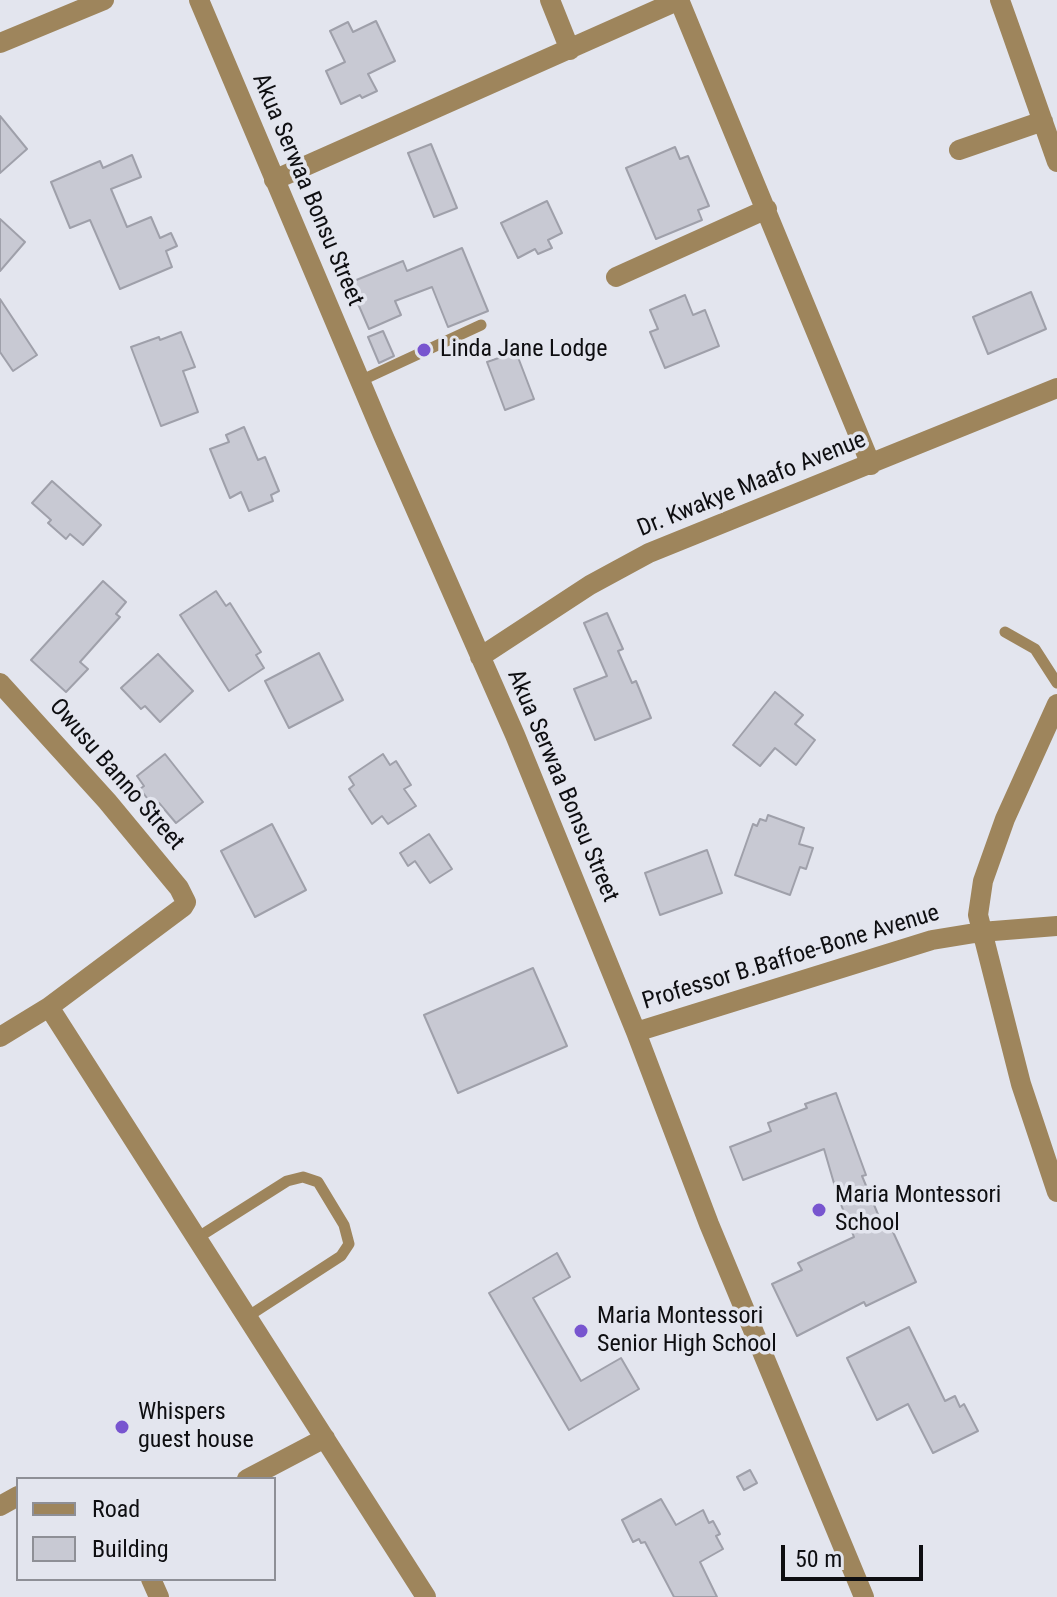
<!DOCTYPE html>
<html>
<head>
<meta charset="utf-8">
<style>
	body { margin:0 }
	#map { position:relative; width:1057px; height:1597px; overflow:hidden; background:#e3e5ee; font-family:"Roboto Condensed",sans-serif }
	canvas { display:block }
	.legend { position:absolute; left:16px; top:1477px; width:260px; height:104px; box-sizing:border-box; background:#e3e5ee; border:2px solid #8e8f96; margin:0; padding:10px 14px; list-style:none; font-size:24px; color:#0e0e11 }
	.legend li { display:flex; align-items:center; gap:16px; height:40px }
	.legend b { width:40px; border:2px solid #8e8f96 }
	.scale { position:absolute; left:781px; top:1545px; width:142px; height:36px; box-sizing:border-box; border:4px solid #0e0e11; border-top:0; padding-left:10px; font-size:24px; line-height:28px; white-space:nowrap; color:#0e0e11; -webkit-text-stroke:6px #e3e5ee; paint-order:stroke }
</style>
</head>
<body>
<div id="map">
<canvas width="1057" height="1597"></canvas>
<ul class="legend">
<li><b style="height:10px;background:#9e855c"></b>Road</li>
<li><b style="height:22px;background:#c8c9d3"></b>Building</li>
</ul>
<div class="scale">50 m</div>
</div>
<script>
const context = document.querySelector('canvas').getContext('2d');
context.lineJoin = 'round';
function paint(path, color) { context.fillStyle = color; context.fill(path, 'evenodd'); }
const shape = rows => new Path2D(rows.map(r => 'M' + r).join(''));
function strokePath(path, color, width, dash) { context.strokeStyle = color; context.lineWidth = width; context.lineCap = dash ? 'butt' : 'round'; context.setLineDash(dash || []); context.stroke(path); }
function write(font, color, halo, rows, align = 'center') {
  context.font = font + ' "Roboto Condensed",sans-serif'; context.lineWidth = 7; context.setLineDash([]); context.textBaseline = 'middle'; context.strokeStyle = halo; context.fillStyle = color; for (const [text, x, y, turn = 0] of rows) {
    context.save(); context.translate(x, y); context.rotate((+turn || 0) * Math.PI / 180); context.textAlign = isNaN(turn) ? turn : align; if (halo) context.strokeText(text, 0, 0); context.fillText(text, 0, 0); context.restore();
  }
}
const building = shape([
	[376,21,395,61,368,74,377,91,362,98,360,95,341,104,326,71,345,62,330,31,348,22,353,32,376,21],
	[0,116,27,149,0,173,0,116],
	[431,144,457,208,434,217,408,153,431,144],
	[675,147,680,159,688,156,709,206,698,210,702,220,656,239,626,168,675,147],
	[132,155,141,177,111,189,127,227,151,217,160,238,171,233,177,246,166,251,172,267,120,289,90,220,70,228,51,182,100,161,103,168,132,155],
	[547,201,562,233,548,240,552,248,538,254,535,249,518,258,501,223,547,201],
	[0,219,25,242,0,271,0,219],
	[462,248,488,311,448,327,432,287,395,301,401,315,369,329,349,283,403,261,407,271,462,248],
	[1031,292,1046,329,988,354,973,317,1031,292],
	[685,295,693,315,705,310,719,346,665,368,650,332,658,329,650,310,685,295],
	[0,299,37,355,13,371,0,352,0,299],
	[383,331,394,356,379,363,368,337,383,331],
	[181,332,195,367,183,371,198,412,161,426,131,347,159,337,160,340,181,332],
	[516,352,534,399,505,410,487,362,516,352],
	[244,427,258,460,265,457,279,491,271,495,273,501,249,511,241,492,230,498,210,449,229,442,226,435,244,427],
	[52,481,101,525,83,545,70,534,66,539,48,523,51,520,32,503,52,481],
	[103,581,126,602,116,614,120,617,80,662,88,669,66,692,31,660,103,581],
	[216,591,226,606,230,603,261,652,256,655,264,668,229,691,180,615,216,591],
	[607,613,623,649,618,651,632,683,636,681,651,718,595,740,574,689,607,676,584,623,607,613],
	[319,653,343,700,289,728,265,681,319,653],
	[158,654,193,691,160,722,145,706,141,709,121,688,158,654],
	[775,692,803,715,795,724,815,740,796,765,775,748,760,766,733,745,775,692],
	[165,754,203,802,176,823,159,803,154,807,140,789,144,786,137,776,165,754],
	[383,754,390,765,396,761,411,785,404,789,416,806,388,824,382,816,372,824,349,789,354,785,349,777,383,754],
	[768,815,804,828,799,844,813,848,806,869,800,867,790,895,735,875,753,824,757,826,760,819,766,821,768,815],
	[272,824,306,890,255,917,221,851,272,824],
	[429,834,452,869,430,883,415,861,408,866,400,853,429,834],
	[707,850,722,893,660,915,645,873,707,850],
	[533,968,567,1046,458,1093,424,1015,533,968],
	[836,1093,866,1175,862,1176,882,1224,888,1221,916,1282,866,1306,864,1302,797,1336,772,1284,802,1270,798,1263,854,1237,838,1197,824,1149,743,1180,730,1147,771,1131,768,1123,807,1108,805,1104,836,1093],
	[557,1253,570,1277,533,1298,581,1381,621,1358,639,1389,569,1430,489,1293,557,1253],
	[909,1327,945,1401,955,1396,960,1407,964,1404,978,1431,933,1453,908,1404,877,1420,847,1358,909,1327],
	[750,1470,757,1483,744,1490,737,1477,750,1470],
	[661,1499,676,1525,703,1510,709,1523,713,1521,720,1534,716,1536,723,1549,700,1562,717,1597,674,1597,645,1542,641,1543,639,1539,633,1542,622,1520,661,1499]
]);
paint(building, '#c8c9d3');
strokePath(building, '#9fa0aa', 2);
strokePath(shape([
	[360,381,481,325],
	[1005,632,1035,649,1057,683],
	[197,1238,287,1181,303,1177,318,1182,344,1225,349,1244,341,1256,247,1317]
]), '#9e855c', 11);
strokePath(shape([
	[199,0,383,435,515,735,636,1032,709,1224,864,1597],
	[550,0,570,50],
	[679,0,871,465],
	[1000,0,1057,162],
	[0,43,104,0],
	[959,150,1043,121],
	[274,180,679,0],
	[616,277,767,209],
	[480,657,590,585,649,553,1057,388],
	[0,683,107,801,179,888,186,902,183,907,49,1007,0,1037],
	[1057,704,1005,819,983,881,978,915,1021,1084,1057,1192],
	[49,1007,426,1597],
	[636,1032,932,940,981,932,1057,926],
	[247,1479,325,1438],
	[0,1506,18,1496],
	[151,1579,159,1597]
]), '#9e855c', 20);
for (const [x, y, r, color] of [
	[424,350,8,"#7855cf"],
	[819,1210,8,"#7855cf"],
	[581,1331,8,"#7855cf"],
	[122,1427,8,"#7855cf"]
]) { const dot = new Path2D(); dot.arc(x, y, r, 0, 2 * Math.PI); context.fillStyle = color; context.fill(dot); strokePath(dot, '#e3e5ee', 3); }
write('24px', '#0e0e11', '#e3e5ee', [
	["Akua Serwaa Bonsu Street",307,190,67],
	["Dr. Kwakye Maafo Avenue",752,485,-22],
	["Owusu Banno Street",116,775,49],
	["Akua Serwaa Bonsu Street",562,786,67],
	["Professor B.Baffoe-Bone Avenue",791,958,-17]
]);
write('24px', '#0e0e11', '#e3e5ee', [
	["Linda Jane Lodge",440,350],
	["Maria Montessori",835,1196],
	["School",835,1224],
	["Maria Montessori",597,1317],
	["Senior High School",597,1345],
	["Whispers",138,1413],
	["guest house",138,1441]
], 'left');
</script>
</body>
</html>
